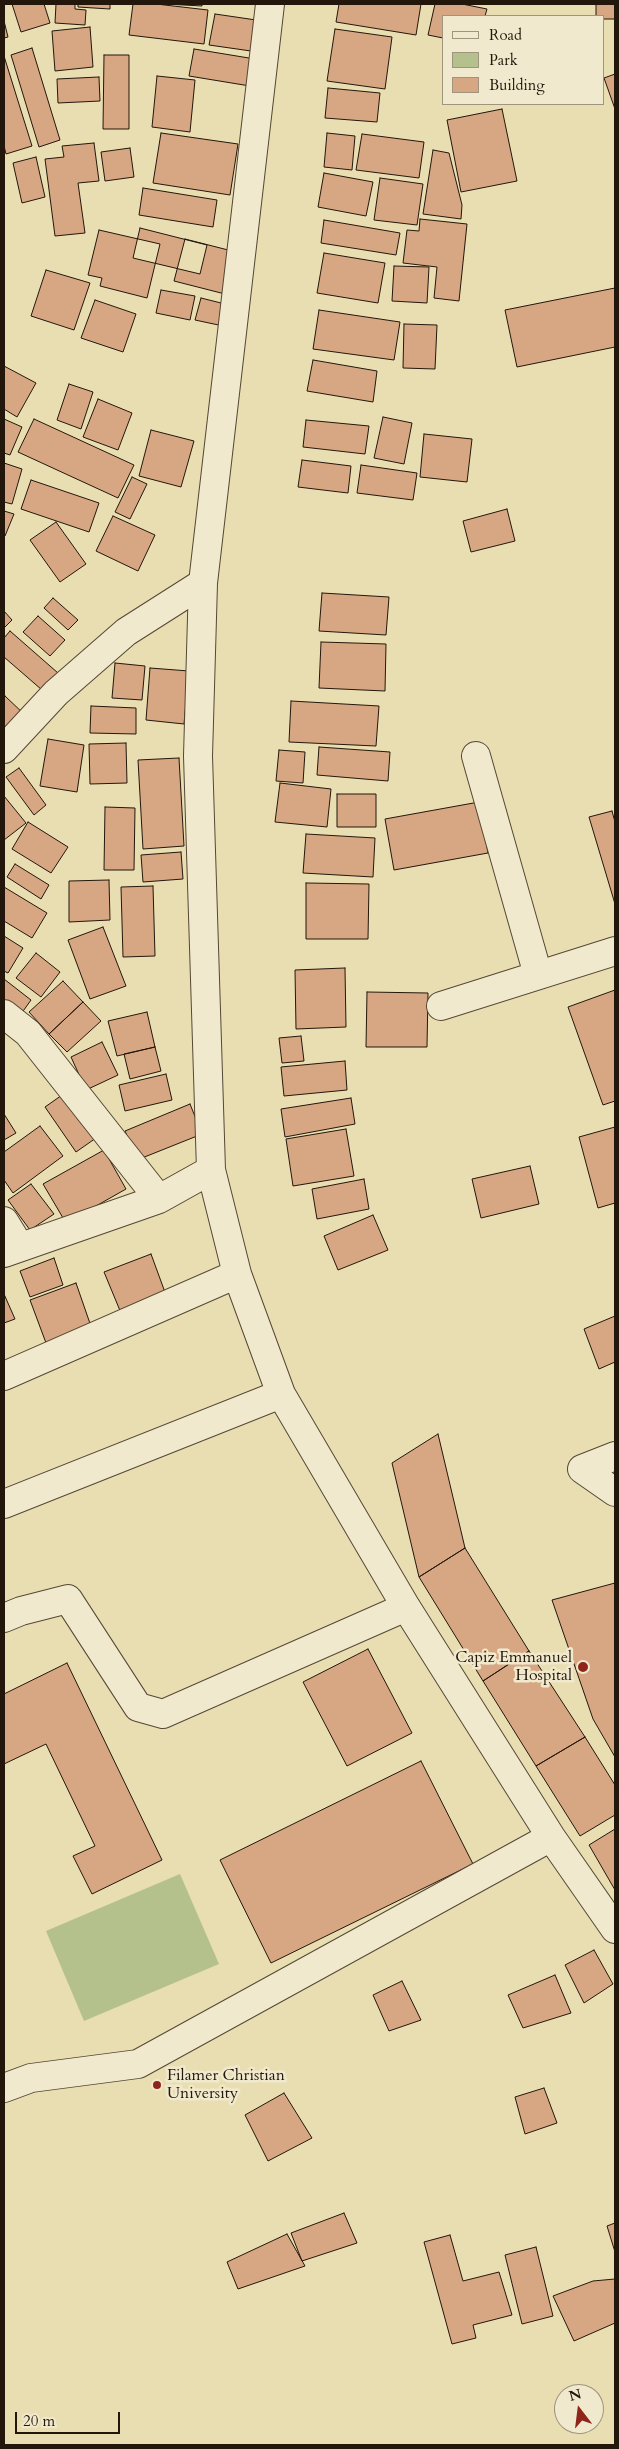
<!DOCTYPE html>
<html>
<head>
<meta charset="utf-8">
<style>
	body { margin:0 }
	#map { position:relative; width:619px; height:2449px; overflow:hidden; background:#e9ddb2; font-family:Cardo,serif }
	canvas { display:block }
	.frame { position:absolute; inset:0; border:5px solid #23170b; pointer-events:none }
	.legend { position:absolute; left:442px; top:15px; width:162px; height:90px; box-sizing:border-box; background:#f1e9cd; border:1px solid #9f957f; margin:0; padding:6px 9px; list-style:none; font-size:15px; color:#23170b }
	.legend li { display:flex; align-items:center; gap:10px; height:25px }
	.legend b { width:25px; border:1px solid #9f957f }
	.north { position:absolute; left:554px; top:2384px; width:50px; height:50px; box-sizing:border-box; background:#f1e9cd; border:1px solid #9f957f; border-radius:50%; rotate:345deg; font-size:14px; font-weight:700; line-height:20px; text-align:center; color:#23170b }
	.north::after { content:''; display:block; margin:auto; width:18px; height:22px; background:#8f2418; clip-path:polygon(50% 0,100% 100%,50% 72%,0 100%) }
	.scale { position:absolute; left:15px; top:2412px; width:105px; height:22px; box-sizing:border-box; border:2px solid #23170b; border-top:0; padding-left:6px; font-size:15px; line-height:18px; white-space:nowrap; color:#23170b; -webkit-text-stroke:4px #f1e9cd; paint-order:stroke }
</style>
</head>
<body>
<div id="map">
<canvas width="619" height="2449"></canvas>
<div class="frame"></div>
<ul class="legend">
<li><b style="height:6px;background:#f1e9cd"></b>Road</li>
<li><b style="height:14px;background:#b5c18d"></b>Park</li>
<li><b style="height:14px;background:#d7a682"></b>Building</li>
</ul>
<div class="north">N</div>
<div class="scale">20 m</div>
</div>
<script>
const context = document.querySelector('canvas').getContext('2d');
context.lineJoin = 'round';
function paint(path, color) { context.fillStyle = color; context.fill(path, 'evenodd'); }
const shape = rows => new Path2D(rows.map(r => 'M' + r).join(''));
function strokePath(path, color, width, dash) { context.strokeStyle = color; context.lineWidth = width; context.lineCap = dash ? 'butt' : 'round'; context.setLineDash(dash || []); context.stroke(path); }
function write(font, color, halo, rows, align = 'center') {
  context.font = font + ' Cardo,serif'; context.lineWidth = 5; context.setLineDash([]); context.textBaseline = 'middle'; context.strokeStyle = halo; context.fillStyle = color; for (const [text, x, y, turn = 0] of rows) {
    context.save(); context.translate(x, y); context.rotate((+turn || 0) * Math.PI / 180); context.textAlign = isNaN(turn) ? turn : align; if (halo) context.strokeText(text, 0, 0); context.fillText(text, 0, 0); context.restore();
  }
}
paint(shape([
	[180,1874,219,1964,84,2021,46,1931]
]), '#b5c18d');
const building = shape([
	[12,4,44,4,50,23,21,32,12,4],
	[56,4,75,4,75,9,86,10,85,25,55,23,56,4],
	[78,4,110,4,110,9,78,7,78,4],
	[133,4,156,4,208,10,204,44,129,35,133,4],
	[165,4,202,4,202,6,165,4],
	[339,4,421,4,416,35,336,22,339,4],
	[435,4,462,4,487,9,485,16,443,16,443,38,428,35,435,4],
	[596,4,615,4,615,19,603,19,603,16,596,16,596,4],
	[215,14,263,21,258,52,209,45,215,14],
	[4,21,8,37,4,38,4,21],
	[90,27,93,67,55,71,52,31,90,27],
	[335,29,392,37,385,89,327,81,335,29],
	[32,48,60,140,39,147,11,55,32,48],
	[194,49,255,59,250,86,189,76,194,49],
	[104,55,129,55,129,129,103,129,104,55],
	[4,56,32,146,6,154,4,146,4,56],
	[615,74,615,109,604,78,615,74],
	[157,76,195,80,190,132,152,127,157,76],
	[99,77,100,101,58,103,57,79,99,77],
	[328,88,380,93,377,122,325,118,328,88],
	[502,109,517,181,461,192,447,120,502,109],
	[161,133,238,144,230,195,153,183,161,133],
	[327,133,355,136,352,170,324,167,327,133],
	[362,134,424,142,419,178,356,170,362,134],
	[94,143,99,181,78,183,85,233,55,236,45,159,64,157,62,146,94,143],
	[130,148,134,177,105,181,101,152,130,148],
	[433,150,449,153,462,205,461,219,423,214,433,150],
	[36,157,45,197,22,203,13,163,36,157],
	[324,173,373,182,366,216,318,207,324,173],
	[380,178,423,184,417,225,374,220,380,178],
	[143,188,217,200,213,227,139,215,143,188],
	[420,219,467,224,459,301,434,298,437,267,403,263,407,230,419,231,420,219],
	[324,220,400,233,396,255,321,243,324,220],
	[140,228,207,245,200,274,133,258,140,228],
	[99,230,160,244,147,298,100,286,102,278,88,275,99,230],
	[185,239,236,252,225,294,174,281,185,239],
	[324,253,385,263,378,303,317,293,324,253],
	[394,266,429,267,427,303,392,301,394,266],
	[46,270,90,283,74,330,31,316,46,270],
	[615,288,615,347,517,367,505,310,615,288],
	[161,290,195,296,190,320,156,313,161,290],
	[201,298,233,306,228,327,195,320,201,298],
	[95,300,136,314,123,352,81,338,95,300],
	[319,310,400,322,394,360,313,349,319,310],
	[404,324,437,325,435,369,403,368,404,324],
	[313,360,377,371,373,402,307,391,313,360],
	[4,366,36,383,17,417,4,409,4,366],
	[69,384,93,392,81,429,57,420,69,384],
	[98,399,132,413,118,450,83,437,98,399],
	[383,417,412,423,404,464,374,458,383,417],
	[4,419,22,427,10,455,4,453,4,419],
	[34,419,134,465,118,498,18,452,34,419],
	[306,420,369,426,365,454,303,447,306,420],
	[151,430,194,441,181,487,139,476,151,430],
	[424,434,472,439,467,482,420,477,424,434],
	[302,460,351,466,348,493,298,487,302,460],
	[4,463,22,469,12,504,4,502,4,463],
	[361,465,417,473,413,500,357,493,361,465],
	[132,477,147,484,130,519,115,512,132,477],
	[31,480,99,503,89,532,21,509,31,480],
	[507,509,515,541,471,552,463,521,507,509],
	[4,511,14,514,5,536,4,535,4,511],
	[113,516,155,535,138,571,96,551,113,516],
	[56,522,86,564,60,582,30,540,56,522],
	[322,593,389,597,386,635,319,631,322,593],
	[53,598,78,620,68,630,44,608,53,598],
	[4,611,12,620,4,628,4,611],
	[38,616,65,640,50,656,23,632,38,616],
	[10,631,58,673,42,690,4,657,4,638,10,631],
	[321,642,386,644,385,691,319,688,321,642],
	[115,663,145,666,142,700,112,698,115,663],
	[150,668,189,671,184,724,146,720,150,668],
	[5,696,25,715,4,733,4,698,5,696],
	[291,701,379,706,376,746,289,742,291,701],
	[91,706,136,708,136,734,90,733,91,706],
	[48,739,84,745,77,792,40,786,48,739],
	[126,743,127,783,90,784,89,744,126,743],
	[319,747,390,752,388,781,317,775,319,747],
	[279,750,305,752,303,783,276,781,279,750],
	[179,758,184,846,143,849,138,760,179,758],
	[19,768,46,805,34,815,6,777,19,768],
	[280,783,331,789,327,827,275,822,280,783],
	[337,794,376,794,376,827,337,827,337,794],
	[4,796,26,823,4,840,4,796],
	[479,802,488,853,394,870,385,819,479,802],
	[105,807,135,808,134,870,104,870,105,807],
	[612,811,615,822,615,904,589,817,612,811],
	[28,822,68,847,51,873,12,849,28,822],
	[306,834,375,838,373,877,303,873,306,834],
	[181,852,183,879,143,882,141,855,181,852],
	[15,864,49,885,41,899,7,877,15,864],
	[109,880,110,920,69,922,69,881,109,880],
	[306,883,369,884,368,939,306,939,306,883],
	[153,886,155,956,123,957,121,887,153,886],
	[4,887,47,913,32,938,4,921,4,887],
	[103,927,126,986,90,999,68,940,103,927],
	[4,936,23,948,8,973,4,971,4,936],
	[36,953,60,972,41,997,16,978,36,953],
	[345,968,346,1027,296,1029,295,970,345,968],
	[4,979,31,1000,21,1014,4,1001,4,979],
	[63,981,83,1002,49,1034,29,1012,63,981],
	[615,990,615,1101,603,1105,568,1007,615,990],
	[367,992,428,993,427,1047,366,1047,367,992],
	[83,1002,101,1021,67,1052,49,1034,83,1002],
	[147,1012,155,1047,117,1056,108,1021,147,1012],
	[301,1036,304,1061,282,1063,279,1038,301,1036],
	[102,1042,118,1075,86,1090,71,1057,102,1042],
	[155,1047,161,1071,130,1079,124,1054,155,1047],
	[345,1061,347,1090,284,1096,281,1067,345,1061],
	[166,1074,172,1100,125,1111,119,1085,166,1074],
	[65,1093,96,1138,76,1152,45,1107,65,1093],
	[351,1098,355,1124,285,1137,281,1109,351,1098],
	[190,1104,202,1134,137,1160,125,1131,190,1104],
	[4,1114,16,1133,4,1140,4,1114],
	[40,1126,63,1156,13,1193,4,1180,4,1152,40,1126],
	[615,1127,615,1203,598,1208,579,1137,615,1127],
	[346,1129,354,1176,293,1186,286,1139,346,1129],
	[104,1150,126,1189,66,1223,43,1184,104,1150],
	[530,1166,539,1204,481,1218,472,1179,530,1166],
	[364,1179,369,1209,317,1219,312,1189,364,1179],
	[31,1184,54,1214,30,1230,8,1200,31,1184],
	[373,1215,388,1250,338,1270,324,1236,373,1215],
	[151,1254,166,1295,121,1313,104,1272,151,1254],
	[54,1258,63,1285,30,1297,20,1271,54,1258],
	[76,1283,94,1335,49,1351,30,1300,76,1283],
	[4,1294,15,1319,4,1323,4,1294],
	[615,1316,615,1362,599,1369,584,1329,615,1316],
	[438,1434,465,1548,419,1577,392,1463,438,1434],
	[465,1548,529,1651,483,1681,419,1577,465,1548],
	[615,1583,615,1757,593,1719,552,1600,615,1583],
	[368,1649,412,1733,347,1766,303,1682,368,1649],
	[529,1651,585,1737,536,1766,483,1681,529,1651],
	[67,1663,162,1860,92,1894,73,1856,95,1846,46,1744,4,1764,4,1694,67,1663],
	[585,1737,615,1785,615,1815,580,1836,536,1766,585,1737],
	[421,1761,473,1864,271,1963,220,1860,421,1761],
	[615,1829,615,1890,589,1845,615,1829],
	[594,1950,613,1984,584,2003,565,1965,594,1950],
	[555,1975,571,2013,523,2028,508,1995,555,1975],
	[402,1981,421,2020,389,2031,373,1995,402,1981],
	[544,2088,557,2123,525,2134,515,2097,544,2088],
	[284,2093,312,2138,268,2161,245,2115,284,2093],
	[344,2213,357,2243,302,2261,291,2233,344,2213],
	[615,2223,615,2252,607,2226,615,2223],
	[287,2234,305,2266,238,2289,227,2262,287,2234],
	[450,2235,463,2281,499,2272,512,2315,473,2325,476,2338,452,2344,424,2242,450,2235],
	[536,2247,553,2316,522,2324,505,2255,536,2247],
	[615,2279,615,2323,574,2341,553,2296,593,2281,615,2279]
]);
paint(building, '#d7a682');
strokePath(building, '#23170b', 1);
const minor = shape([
	[270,4,203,583,198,756,211,1170,237,1274,281,1394,406,1607,551,1837,615,1929],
	[4,749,56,693,126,632,203,583],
	[476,756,538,975],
	[441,1006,615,951],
	[4,1014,28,1033,159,1199],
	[4,1221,20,1247],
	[4,1253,159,1199,211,1170],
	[4,1376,237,1274],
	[615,1456,582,1469,615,1492],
	[4,1504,281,1394],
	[4,1618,21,1611,68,1599,138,1707,163,1714,406,1607],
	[4,2088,31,2078,138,2064,551,1837]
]);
strokePath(minor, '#544835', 30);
strokePath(minor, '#f1e9cd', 28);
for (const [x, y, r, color] of [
	[583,1667,6,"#8f2418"],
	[157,2085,5,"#8f2418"]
]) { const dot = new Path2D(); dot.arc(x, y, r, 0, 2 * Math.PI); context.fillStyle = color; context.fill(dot); strokePath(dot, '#f1e9cd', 2); }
write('16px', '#23170b', '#f1e9cd', [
	["Capiz Emmanuel",572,1658],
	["Hospital",572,1676],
	["Filamer Christian",167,2076,"left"],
	["University",167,2094,"left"]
], 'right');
</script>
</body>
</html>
